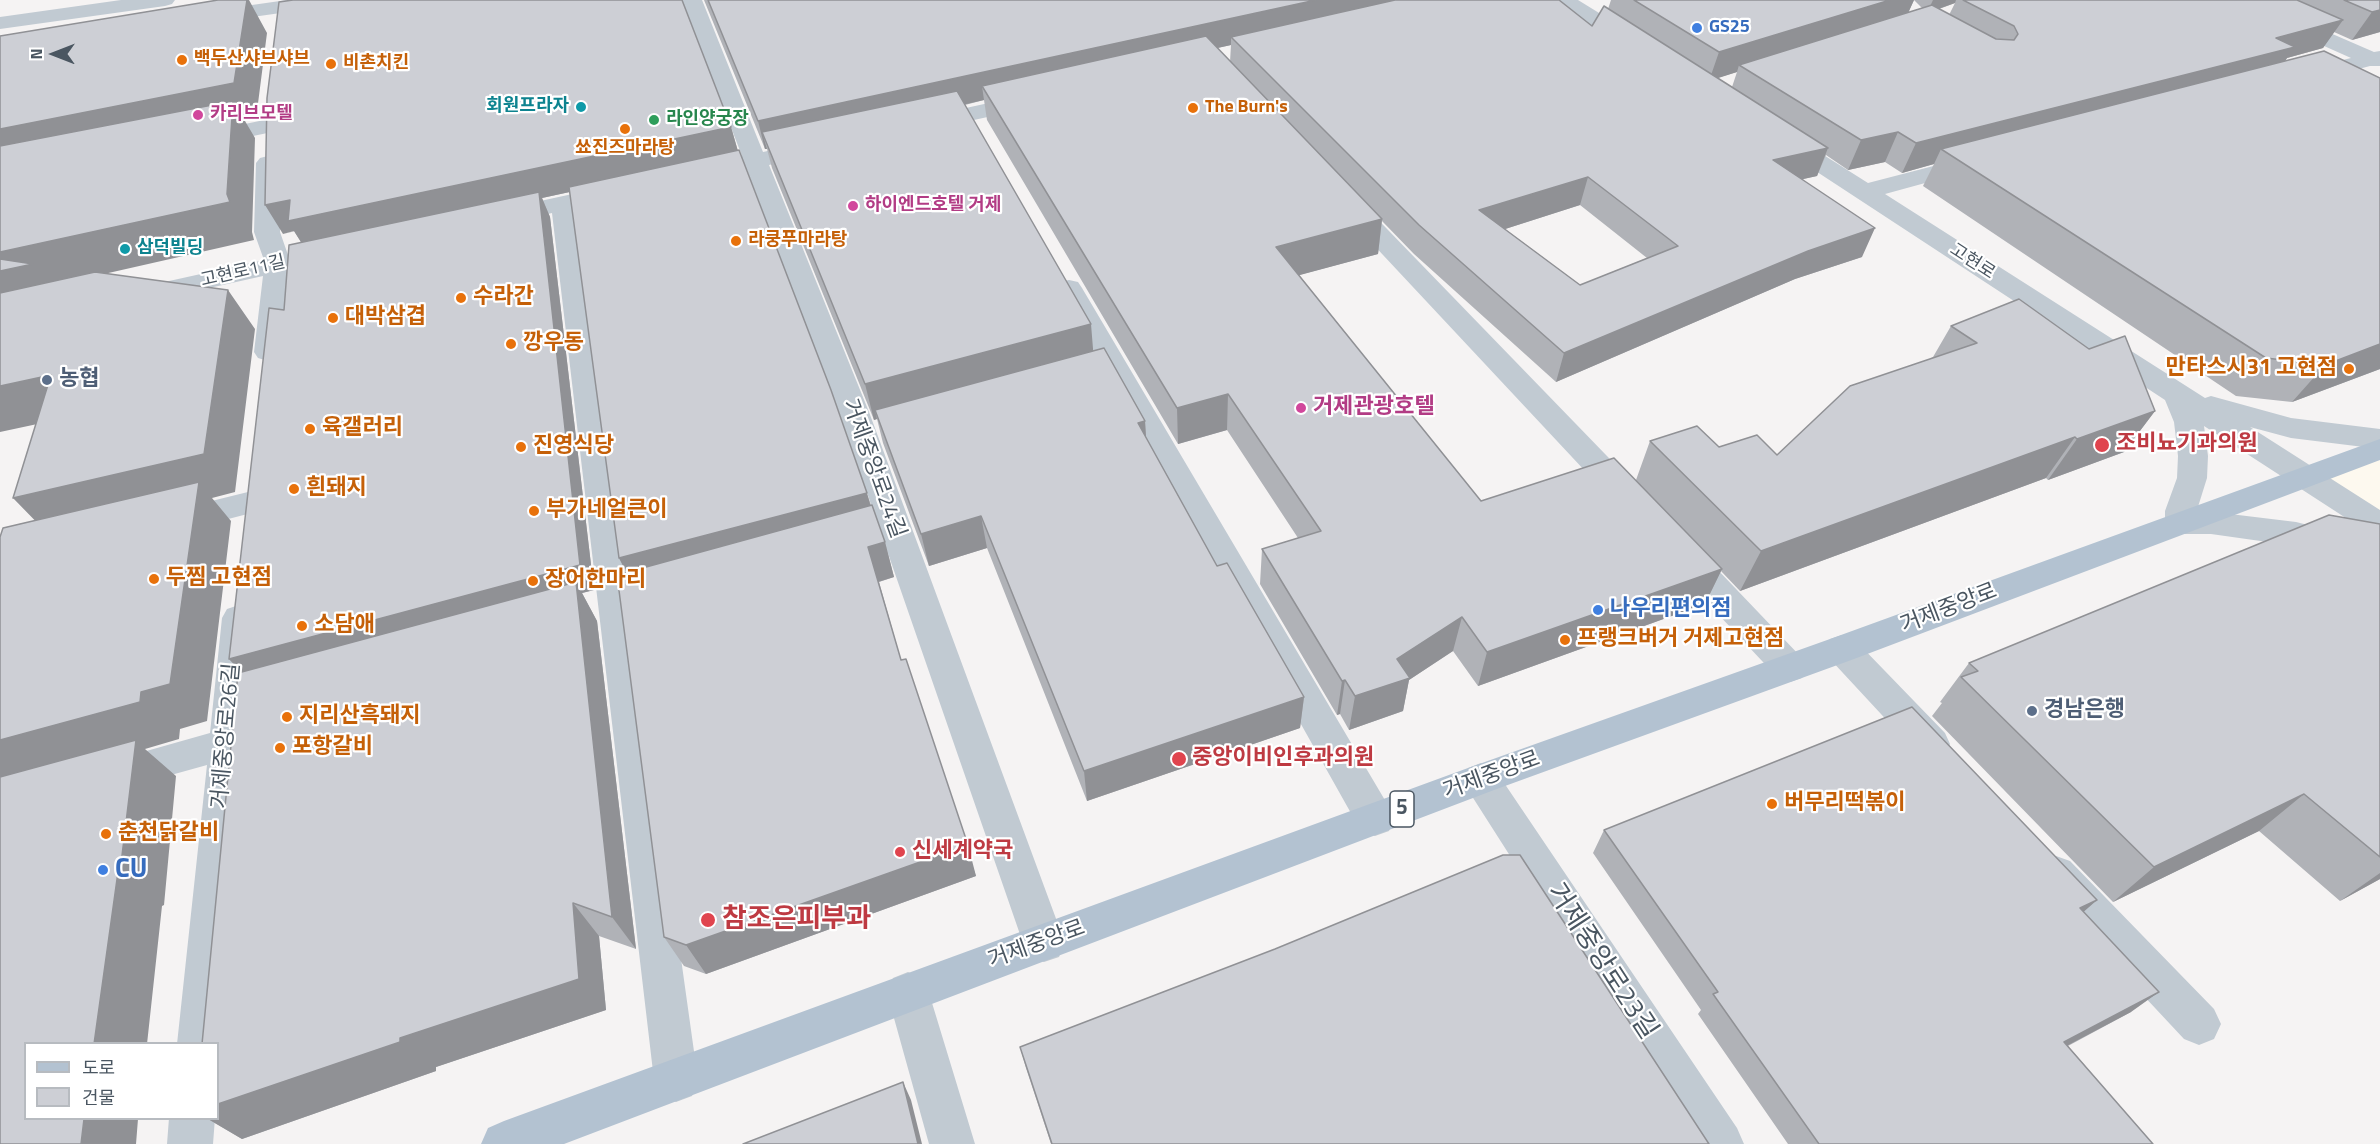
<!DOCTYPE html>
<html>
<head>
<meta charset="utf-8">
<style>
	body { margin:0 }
	#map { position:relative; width:2380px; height:1144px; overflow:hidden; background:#f5f3f3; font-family:"Titillium Web","Noto Sans KR",sans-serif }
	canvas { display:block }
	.legend { position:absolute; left:24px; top:1042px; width:195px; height:78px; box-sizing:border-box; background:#fff; border:2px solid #b7bbc0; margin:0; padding:8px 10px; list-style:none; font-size:18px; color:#4a5661 }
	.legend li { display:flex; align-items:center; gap:12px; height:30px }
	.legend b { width:30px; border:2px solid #b7bbc0 }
	.north { position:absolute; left:24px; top:24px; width:60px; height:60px; -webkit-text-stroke:4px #fff; paint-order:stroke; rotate:270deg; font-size:16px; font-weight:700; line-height:24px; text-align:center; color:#4a5661 }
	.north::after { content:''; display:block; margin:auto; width:21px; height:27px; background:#4a5661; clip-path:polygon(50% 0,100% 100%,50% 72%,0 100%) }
</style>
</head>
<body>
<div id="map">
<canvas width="2380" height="1144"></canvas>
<ul class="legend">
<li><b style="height:8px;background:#b3c2d1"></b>도로</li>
<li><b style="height:16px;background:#cdcfd5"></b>건물</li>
</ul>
<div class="north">N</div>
</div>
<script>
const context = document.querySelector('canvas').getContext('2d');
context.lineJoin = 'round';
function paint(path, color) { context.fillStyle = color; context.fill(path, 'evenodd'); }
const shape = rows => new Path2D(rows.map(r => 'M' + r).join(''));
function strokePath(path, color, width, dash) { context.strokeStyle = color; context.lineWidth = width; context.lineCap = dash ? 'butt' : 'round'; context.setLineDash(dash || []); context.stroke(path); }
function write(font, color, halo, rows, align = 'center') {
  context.font = font + ' "Titillium Web","Noto Sans KR",sans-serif'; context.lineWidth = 4.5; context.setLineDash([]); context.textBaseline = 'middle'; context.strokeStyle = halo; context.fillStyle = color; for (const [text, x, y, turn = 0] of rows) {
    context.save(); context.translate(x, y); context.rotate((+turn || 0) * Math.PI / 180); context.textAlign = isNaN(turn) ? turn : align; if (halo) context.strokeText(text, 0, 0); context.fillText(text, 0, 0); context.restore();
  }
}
paint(shape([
	[2380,449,2380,525,2302,477]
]), '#fdf9ef');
paint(shape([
	[121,0,175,0,172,4,165,6,0,29,0,17,121,0],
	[287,0,340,0,337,4,330,6,210,23,203,21,200,17,203,13,210,11,287,0],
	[682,0,702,0,763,152,813,141,821,143,825,148,821,153,769,165,869,412,1065,943,1059,957,1044,962,1029,957,1023,943,839,412,747,170,699,180,690,178,687,173,690,168,742,156,682,0],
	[1554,0,1578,0,1643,40,1646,45,1643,50,1635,51,1627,50,1557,4,1554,0],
	[2227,0,2254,0,2374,52,2380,51,2380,66,2370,66,2306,83,2298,81,2295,76,2298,71,2351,58,2230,4,2227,0],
	[1030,94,1038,96,1041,101,1038,106,928,130,920,128,917,123,920,118,1030,94],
	[269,119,277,121,281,126,277,131,205,146,197,144,193,139,197,134,269,119],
	[1784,133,1792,135,1868,183,1972,156,1980,158,1984,163,1980,168,1885,194,2205,398,2211,396,2291,418,2380,429,2380,449,2291,438,2250,427,2380,510,2380,537,2369,533,2204,426,2208,456,2207,478,2197,510,2296,522,2380,543,2380,567,2296,546,2211,534,2181,534,2170,530,2165,522,2165,511,2177,478,2178,456,2174,422,2165,400,1776,145,1772,140,1776,135,1784,133],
	[268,156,276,158,280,163,280,232,288,255,332,245,341,248,345,253,341,258,290,270,282,352,278,358,268,361,258,358,254,352,263,276,142,303,133,301,129,295,133,289,264,260,254,232,256,163,260,158,268,156],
	[614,185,623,187,626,192,623,197,576,208,698,1080,692,1096,676,1102,660,1096,654,1080,552,213,503,224,494,221,490,216,494,211,614,185],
	[1349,197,1358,199,1637,487,1642,495,1637,503,1626,506,1615,503,1340,209,1337,204,1340,199,1349,197],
	[1069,280,1078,282,1082,288,1389,807,1394,819,1389,831,1375,836,1361,831,1056,288,1060,282,1069,280],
	[252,491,263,494,268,502,263,510,178,532,167,528,162,520,167,512,252,491],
	[1682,542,1694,545,1802,658,1808,668,1802,678,1790,682,1778,678,1670,563,1666,554,1670,545,1682,542],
	[239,605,251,609,256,618,221,1044,218,1052,218,1044,177,1044,207,765,117,790,104,785,98,774,104,763,210,733,222,618,227,609,239,605],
	[1842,635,1854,639,1945,733,1950,744,1945,755,1932,760,1919,755,1830,659,1825,649,1830,639,1842,635],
	[1481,763,1494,768,1737,1128,1744,1144,1694,1144,1468,790,1462,779,1468,768,1481,763],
	[2056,856,2070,861,2214,1009,2221,1024,2214,1039,2199,1045,2184,1039,2042,887,2036,874,2042,861,2056,856],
	[908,972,923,978,929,993,975,1144,929,1144,887,993,893,978,908,972],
	[169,1118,215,1118,213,1144,167,1144,169,1118]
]), '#c1cad2');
paint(shape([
	[2380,439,2380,460,1854,659,1494,790,564,1144,481,1144,488,1128,504,1121,1468,768,1830,639,2380,439]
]), '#b3c2d1');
paint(shape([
	[704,0,1559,0,1592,26,1608,9,1611,0,1914,0,1908,13,1922,8,1914,0,2380,0,2380,32,2352,40,2334,32,2323,48,2287,58,2285,61,2380,78,2380,369,2292,402,2236,396,1923,186,1934,164,1902,173,1885,162,1848,170,1826,155,1817,176,1803,179,1862,257,1795,279,1556,382,1414,254,1382,221,1378,254,1299,275,1481,501,1636,480,1650,441,1719,447,1777,455,1933,357,1951,326,2155,411,2124,452,2048,480,2046,478,1740,591,1721,571,1705,604,1478,686,1453,651,1409,680,1403,711,1349,730,1340,714,1337,715,1260,584,1262,549,1298,538,1227,430,1178,444,987,120,984,100,965,105,1093,351,1145,421,1146,437,1217,566,1304,697,1300,728,1087,801,987,548,929,566,883,443,877,419,874,420,772,168,767,149,765,149],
	[1955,3,1949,15,1939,9],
	[1231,45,1230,62,1217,48],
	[1737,72,1732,87,1717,78],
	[1580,205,1647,258,1580,285,1505,229],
	[731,127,738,151,885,542,894,577,879,582,901,660,976,876,706,974,684,966,664,937,626,572,619,558,570,192,542,198,550,217,594,590,582,593,597,621,636,949,599,936,606,1010,436,1067,436,1071,242,1139,208,1119,218,1119,241,672,229,659,284,310,301,242,294,231,283,234],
	[2380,524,2380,879,2340,901,2259,831,2113,902,1932,716,1942,703,1940,702,1969,663],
	[1604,830,2097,900,2083,912,2131,1012,2068,1046,2153,1144,1788,1144,1698,1014,1701,1010,1593,853],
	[1020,1047,1709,1144,1051,1144,1026,1068]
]), '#b0b2b7');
paint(shape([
	[246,0,249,0,267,33,256,119,245,121,255,138,252,232,254,240,51,286,0,317,0,129],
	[1316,0,1433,0,1231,37,1231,45,990,99,982,86,984,100,769,149,762,132,767,149,765,149,758,121],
	[1890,0,1914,0,1905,20,1739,65,1737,72,1709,81,1719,52],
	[1933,0,1956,0,1955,3,1927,13],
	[2380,10,2380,32,2352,40,2372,12],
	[2343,20,2323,48,2287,58,2276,75,1941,149,1934,164,1902,173,1916,143,2276,38],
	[731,127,739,155,542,198,550,217,594,590,582,593,597,621,636,949,612,917,252,683,229,659,306,250,294,231,283,234,265,205,290,200],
	[1898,132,1885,162,1848,170,1861,140],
	[1828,148,1817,176,1763,188,1773,160],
	[1588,177,1580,205,1474,239,1479,210],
	[1382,219,1378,254,1274,282,1276,247],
	[1875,228,1862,257,1795,279,1556,382,1564,353,1808,251],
	[228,290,255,329,235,492,212,498,231,521,207,721,180,729,179,739,145,749,176,776,164,905,162,906,147,1044,94,1044,0,788,0,740,51,537,13,498],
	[1091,324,1094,361,875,410,877,419,874,420,865,384],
	[2380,344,2380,369,2292,402,2325,365],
	[51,375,84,414,0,432,0,386],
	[1228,394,1227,430,1178,444,1177,408],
	[2155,411,2124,452,2048,480,2077,439],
	[1145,421,1147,453,1138,423],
	[2075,437,2046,478,1740,591,1761,551],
	[867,493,873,515,631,581,619,558],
	[981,516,987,548,929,566,921,534],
	[885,542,894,577,878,582,868,547],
	[1722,569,1705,604,1478,686,1487,652],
	[1462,617,1453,651,1409,680,1403,711,1349,730,1355,696,1397,659],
	[1345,680,1340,714,1337,715,1342,681],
	[1304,697,1300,728,1087,801,1084,771],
	[2304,794,2259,831,2113,902,2154,867],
	[968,845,976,876,706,974,686,945],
	[2380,873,2380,879,2340,901],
	[2097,900,2072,922,2080,908],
	[573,903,599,936,606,1010,436,1067,436,1071,242,1139,208,1119,218,1119,218,1104,400,1038],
	[2159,992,2131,1012,2038,1061,2064,1042],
	[903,1082,911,1100,922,1144,918,1144],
	[84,1119,138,1119,136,1144,81,1144]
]), '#909195');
const building = shape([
	[218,0,247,0,234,83,0,129,0,36,218,0],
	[293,0,682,0,731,127,288,221,290,200,265,205,265,203,267,98,279,2,293,0],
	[708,0,1316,0,758,121,708,0],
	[1395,0,1559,0,1592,26,1604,6,1828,148,1773,160,1875,228,1808,251,1564,353,1419,225,1231,37,1395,0],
	[1588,177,1678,246,1580,285,1479,210,1588,177],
	[1634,0,1890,0,1719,52,1634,0],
	[1963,0,2297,0,2343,20,2276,38,2295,47,1916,143,1898,132,1861,140,1739,65,1932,5,1996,39,2014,40,2018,34,2014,26,1963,0],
	[2344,0,2380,0,2380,10,2372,12,2344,0],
	[1206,36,1382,219,1276,247,1481,501,1614,458,1722,569,1487,652,1462,617,1397,659,1410,678,1355,696,1345,680,1342,681,1262,549,1321,531,1228,394,1177,408,982,86,1206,36],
	[2324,51,2380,78,2380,344,2325,365,2266,358,1941,149,2324,51],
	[957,91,1091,324,865,384,762,132,957,91],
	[233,101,227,194,230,202,0,252,0,146,233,101],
	[739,150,831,390,867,493,619,558,569,187,739,150],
	[539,192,580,565,229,659,269,308,284,310,289,245,539,192],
	[0,259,33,264,0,271,0,259],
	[95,272,228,290,204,454,13,498,51,375,0,386,0,293,95,272],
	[2019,299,2089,349,2125,336,2155,411,2077,439,2075,437,1761,551,1650,441,1697,426,1719,447,1757,435,1777,455,1850,386,1977,343,1951,326,2019,299],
	[1104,348,1145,421,1138,423,1217,566,1227,563,1304,697,1084,771,981,516,921,534,875,410,1104,348],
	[199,482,170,684,141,692,140,702,0,740,0,537,3,528,199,482],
	[872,505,885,542,868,547,901,660,906,659,968,845,686,945,664,937,617,575,872,505],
	[2329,515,2380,524,2380,857,2304,794,2154,867,1961,677,1978,671,1969,663,2329,515],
	[576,582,612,917,573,903,579,979,400,1038,400,1042,218,1104,218,1044,202,1044,238,673,576,582],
	[1912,707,2097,900,2080,908,2159,992,2064,1042,2153,1144,1819,1144,1713,994,1718,992,1604,830,1912,707],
	[136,740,120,872,118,872,94,1044,26,1044,26,1119,84,1119,81,1144,0,1144,0,777,136,740],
	[1503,855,1520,855,1709,1144,1052,1144,1020,1047,1275,949,1503,855],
	[903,1082,918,1144,743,1144,903,1082]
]);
paint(building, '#cdcfd5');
strokePath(building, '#909195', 1.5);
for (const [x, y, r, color] of [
	[1697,28,6,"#3f7fe0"],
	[182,60,6,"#e8710a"],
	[331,64,6,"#e8710a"],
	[581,107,6,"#0f9aa8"],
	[1193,108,6,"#e8710a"],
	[198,115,6,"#d1479c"],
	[654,120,6,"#2e9e5b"],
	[625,129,6,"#e8710a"],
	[853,206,6,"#d1479c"],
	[736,241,6,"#e8710a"],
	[125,249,6,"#0f9aa8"],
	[461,298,6,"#e8710a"],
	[333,318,6,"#e8710a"],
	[511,344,6,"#e8710a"],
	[2349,369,6,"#e8710a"],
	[47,380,6,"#5c6f8a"],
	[1301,408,6,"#d1479c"],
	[310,429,6,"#e8710a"],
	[2102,445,8,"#e0444e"],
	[521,447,6,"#e8710a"],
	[294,489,6,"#e8710a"],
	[534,511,6,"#e8710a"],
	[154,579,6,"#e8710a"],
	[533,581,6,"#e8710a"],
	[1598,610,6,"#3f7fe0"],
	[302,626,6,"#e8710a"],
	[1565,640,6,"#e8710a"],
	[2032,711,6,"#5c6f8a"],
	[287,717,6,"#e8710a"],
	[280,748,6,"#e8710a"],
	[1179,759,8,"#e0444e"],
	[1772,804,6,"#e8710a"],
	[106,834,6,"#e8710a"],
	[900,852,6,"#e0444e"],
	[103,870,6,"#3f7fe0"],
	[708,920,8,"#e0444e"]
]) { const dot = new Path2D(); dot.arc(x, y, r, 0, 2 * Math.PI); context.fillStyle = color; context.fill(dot); strokePath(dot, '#fff', 2); }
write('bold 18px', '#366cbe', '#fff', [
	["GS25",1709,28]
], 'left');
write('bold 18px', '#c56008', '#fff', [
	["백두산샤브샤브",194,60],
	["비촌치킨",343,64],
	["The Burn's",1205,108],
	["쑈진즈마라탕",625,149,"center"],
	["라쿵푸마라탕",748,241]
], 'left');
write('bold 18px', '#0d838f', '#fff', [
	["회원프라자",569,107],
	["삼덕빌딩",137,249,"left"]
], 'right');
write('bold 18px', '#b23c85', '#fff', [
	["카리브모텔",210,115],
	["하이엔드호텔 거제",865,206]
], 'left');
write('bold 18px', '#27864d', '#fff', [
	["라인양궁장",666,120]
], 'left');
write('18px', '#4a5661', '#fff', [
	["고현로",1972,262,33],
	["고현로11길",243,272,-13]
]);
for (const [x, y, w] of [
	[1402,809,24]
]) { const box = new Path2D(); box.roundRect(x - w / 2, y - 18, w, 36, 4.5); context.fillStyle = '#fff'; context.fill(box); strokePath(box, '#4a5661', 1.5); }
write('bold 21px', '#4a5661', null, [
	["5",1402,809]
]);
write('bold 22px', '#c56008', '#fff', [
	["수라간",473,298],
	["대박삼겹",345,318],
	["깡우동",523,344],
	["만타스시31 고현점",2337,369,"right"],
	["육갤러리",322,429],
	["진영식당",533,447],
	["흰돼지",306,489],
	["부가네얼큰이",546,511],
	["두찜 고현점",166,579],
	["장어한마리",545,581],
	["소담애",314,626],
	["프랭크버거 거제고현점",1577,640],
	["지리산흑돼지",299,717],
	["포항갈비",292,748],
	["버무리떡볶이",1784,804],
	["춘천닭갈비",118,834]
], 'left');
write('bold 22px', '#4e5e75', '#fff', [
	["농협",59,380],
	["경남은행",2044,711]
], 'left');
write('bold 22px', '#b23c85', '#fff', [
	["거제관광호텔",1313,408]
], 'left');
write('bold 22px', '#be3a42', '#fff', [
	["조비뇨기과의원",2116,445],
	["중앙이비인후과의원",1192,759],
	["신세계약국",912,852]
], 'left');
write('22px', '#4a5661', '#fff', [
	["거제중앙로24길",873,469,70],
	["거제중앙로",1949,609,-21],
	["거제중앙로26길",227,736,-85],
	["거제중앙로",1492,776,-20],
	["거제중앙로",1037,945,-20]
]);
write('bold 22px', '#366cbe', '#fff', [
	["나우리편의점",1610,610]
], 'left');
write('bold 27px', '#366cbe', '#fff', [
	["CU",115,870]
], 'left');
write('bold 27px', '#be3a42', '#fff', [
	["참조은피부과",722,920]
], 'left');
write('27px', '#4a5661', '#fff', [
	["거제중앙로23길",1601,962,57]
]);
</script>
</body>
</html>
